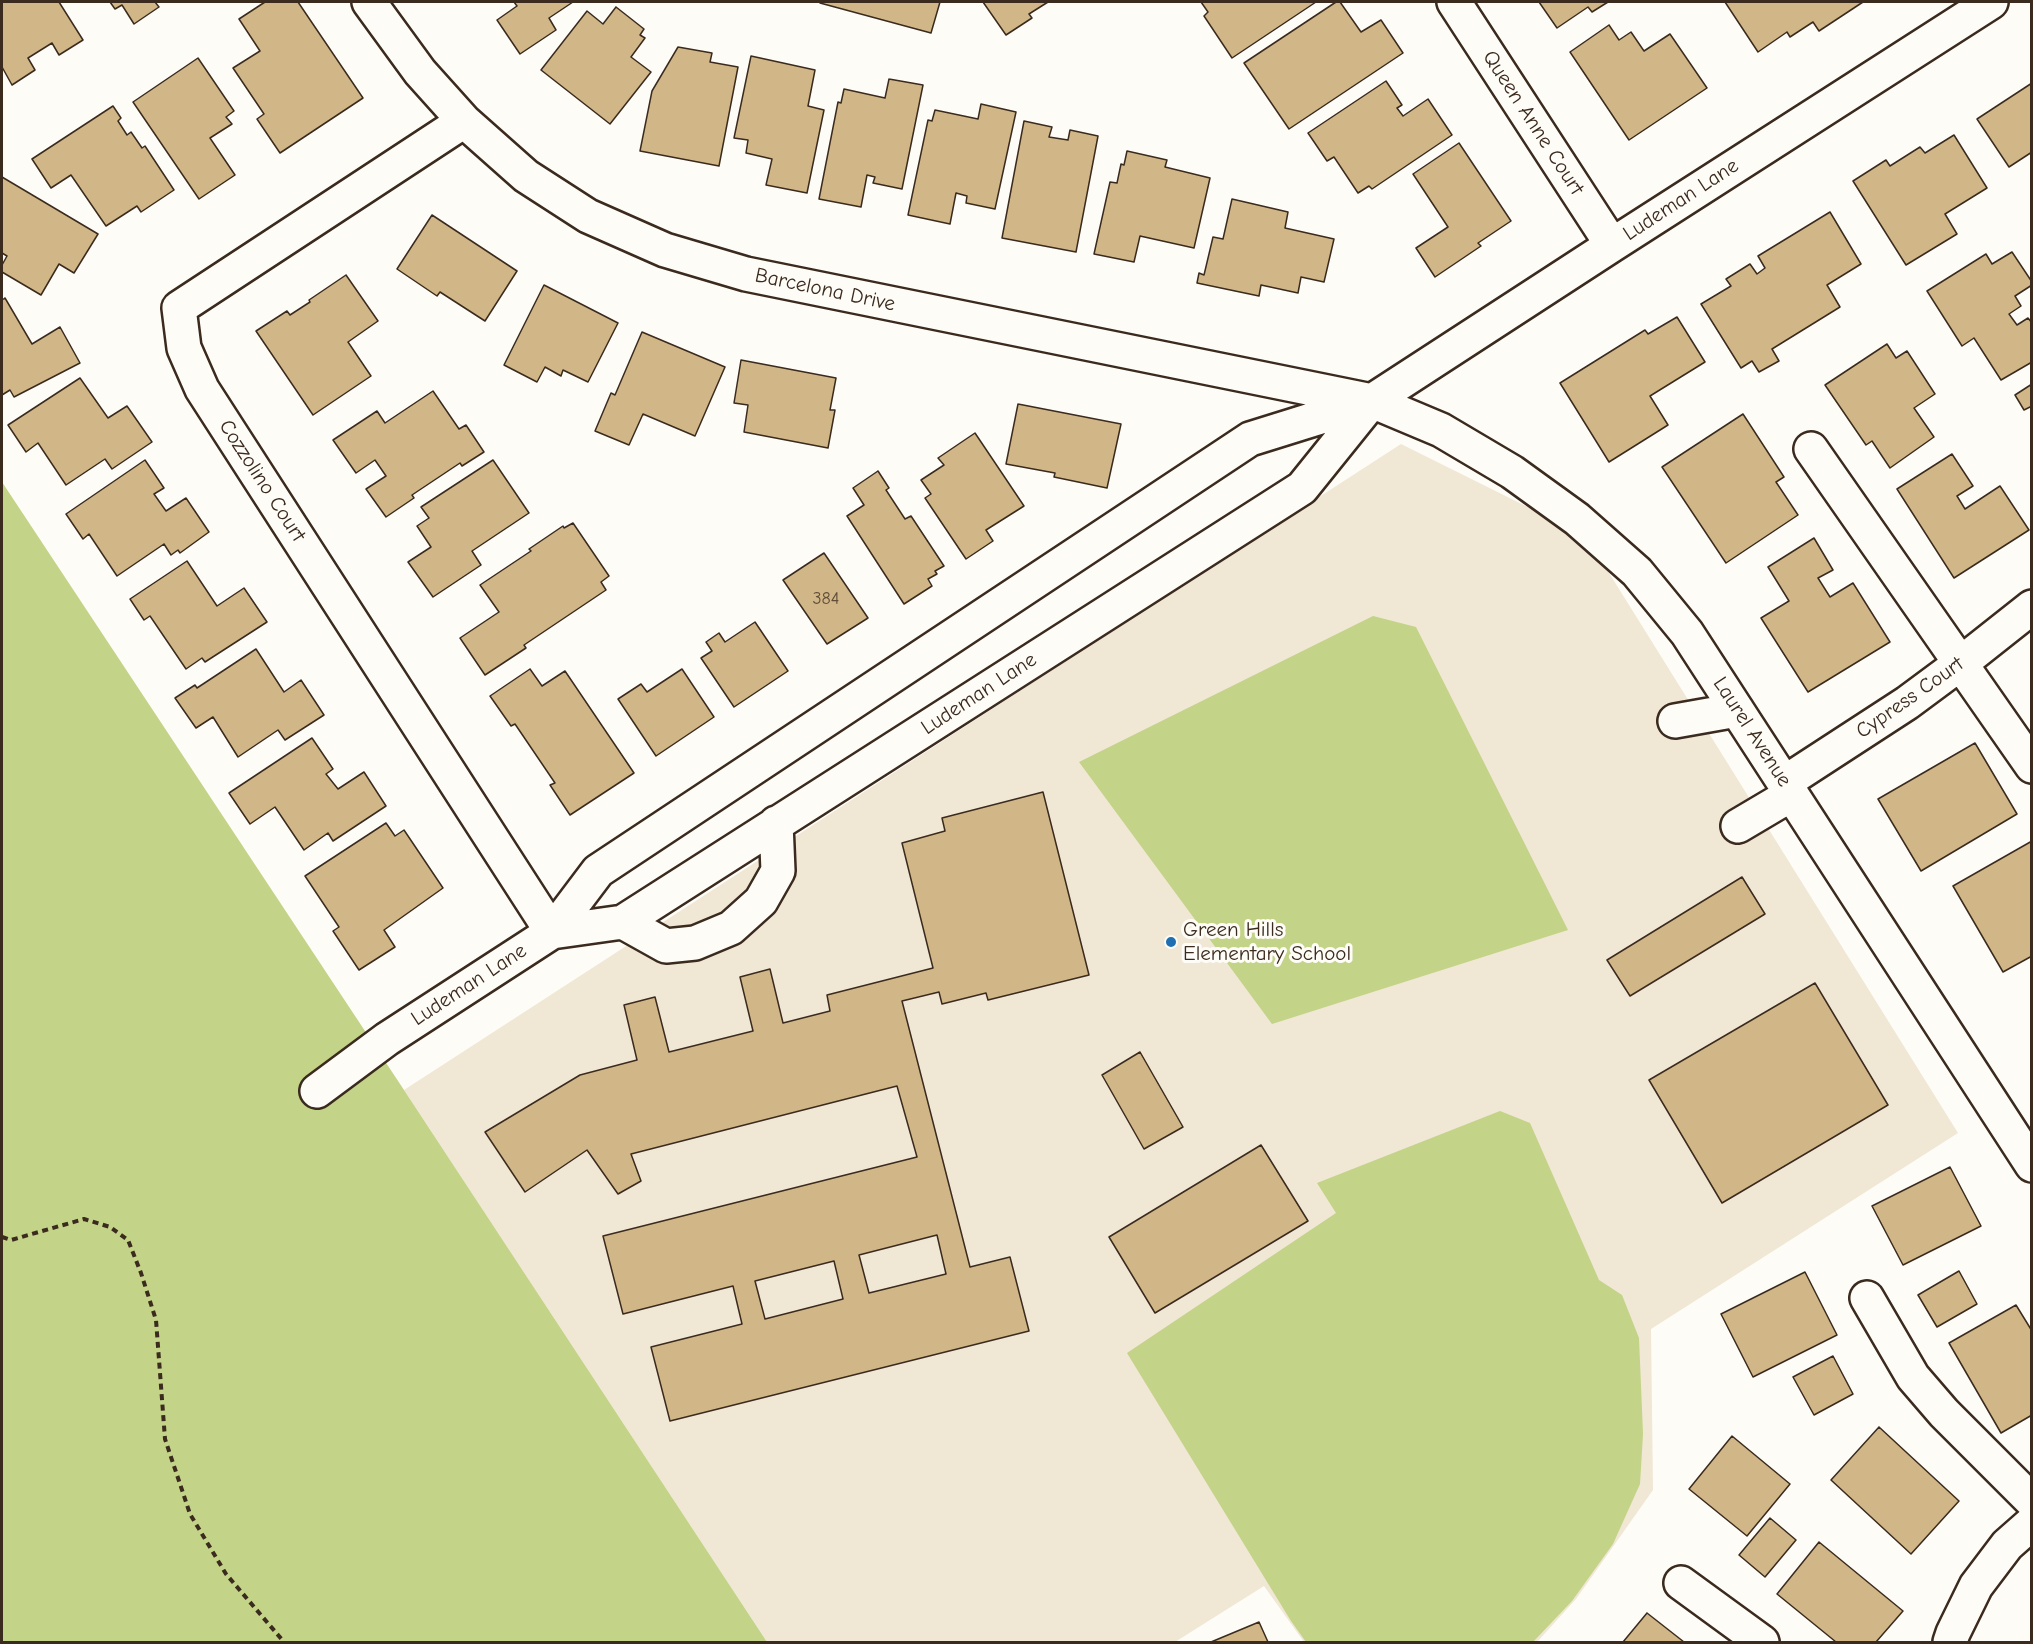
<!DOCTYPE html>
<html>
<head>
<meta charset="utf-8">
<style>
	body { margin:0 }
	#map { position:relative; width:2033px; height:1644px; overflow:hidden; background:#fdfcf7; font-family:"Comic Neue",sans-serif }
	canvas { display:block }
	.frame { position:absolute; inset:0; border:3px solid #3b2a1e; pointer-events:none }
</style>
</head>
<body>
<div id="map">
<canvas width="2033" height="1644"></canvas>
<div class="frame"></div>
</div>
<script>
const context = document.querySelector('canvas').getContext('2d');
context.lineJoin = 'round';
function paint(path, color) { context.fillStyle = color; context.fill(path, 'evenodd'); }
const shape = rows => new Path2D(rows.map(r => 'M' + r).join(''));
function strokePath(path, color, width, dash) { context.strokeStyle = color; context.lineWidth = width; context.lineCap = dash ? 'butt' : 'round'; context.setLineDash(dash || []); context.stroke(path); }
function write(font, color, halo, rows, align = 'center') {
  context.font = font + ' "Comic Neue",sans-serif'; context.lineWidth = 6; context.setLineDash([]); context.textBaseline = 'middle'; context.strokeStyle = halo; context.fillStyle = color; for (const [text, x, y, turn = 0] of rows) {
    context.save(); context.translate(x, y); context.rotate((+turn || 0) * Math.PI / 180); context.textAlign = isNaN(turn) ? turn : align; if (halo) context.strokeText(text, 0, 0); context.fillText(text, 0, 0); context.restore();
  }
}
paint(shape([
	[1401,444,1586,536,1958,1133,1651,1329,1653,1490,1576,1599,1537,1642,1304,1642,1264,1586,1175,1642,767,1642,404,1090]
]), '#f0e7d5');
paint(shape([
	[2,482,404,1090,767,1642,2,1642],
	[1373,616,1416,627,1568,930,1272,1024,1079,762],
	[1500,1111,1530,1123,1599,1280,1622,1295,1639,1338,1643,1434,1640,1484,1613,1544,1572,1601,1533,1642,1306,1642,1291,1621,1127,1353,1336,1213,1317,1183]
]), '#c3d387');
const building = shape([
	[2,2,59,2,83,40,59,55,52,43,28,58,35,70,12,85,2,67,2,2],
	[110,2,155,2,159,7,134,24,122,5,115,9,110,2],
	[265,2,298,2,363,98,280,153,257,119,264,114,233,68,260,51,239,19,265,2],
	[514,2,573,2,549,18,556,30,520,54,497,20,517,6,514,2],
	[820,2,940,2,931,33,820,3,820,2],
	[983,2,1048,2,1029,14,1032,18,1006,35,983,2],
	[1201,2,1316,2,1232,58,1204,16,1208,12,1201,2],
	[1336,2,1340,2,1361,32,1381,20,1403,53,1289,129,1244,63,1336,2],
	[1539,2,1608,2,1592,12,1588,7,1557,28,1539,2],
	[1725,2,1863,2,1819,31,1813,22,1790,37,1787,32,1758,52,1725,2],
	[616,7,644,29,640,35,645,38,631,57,651,72,610,124,541,70,587,11,603,24,616,7],
	[1609,25,1619,40,1631,32,1644,51,1670,34,1707,88,1629,140,1570,52,1609,25],
	[678,47,712,53,710,62,738,67,719,166,640,151,652,91,678,47],
	[751,56,815,70,808,106,824,110,807,193,766,185,772,159,746,153,748,140,734,138,751,56],
	[198,58,234,111,226,117,232,124,210,138,235,175,199,199,133,102,198,58],
	[889,79,923,85,902,189,873,183,875,177,867,175,861,207,819,199,838,102,841,103,844,89,885,98,889,79],
	[1386,81,1402,105,1397,108,1403,116,1428,99,1452,135,1372,189,1369,186,1358,193,1334,157,1327,161,1308,133,1386,81],
	[2032,83,2032,152,2009,167,1977,119,2032,83],
	[981,104,1016,112,995,209,966,203,967,196,956,193,950,224,908,215,928,120,932,121,935,110,978,119,981,104],
	[113,106,121,118,118,121,127,135,131,132,142,148,145,146,174,190,141,212,137,206,106,226,71,175,51,188,32,159,113,106],
	[1024,121,1052,127,1049,137,1068,140,1070,130,1098,136,1076,252,1002,238,1024,121],
	[1954,135,1987,188,1945,214,1957,234,1906,265,1853,181,1886,160,1890,166,1920,147,1925,153,1954,135],
	[1459,143,1511,221,1478,243,1481,246,1435,277,1416,248,1448,227,1413,174,1459,143],
	[1127,151,1167,160,1165,167,1210,178,1194,248,1140,236,1134,262,1094,254,1110,182,1117,183,1121,164,1124,165,1127,151],
	[2,177,98,234,74,273,59,264,41,295,2,272,2,265,7,256,2,253,2,177],
	[1232,199,1288,212,1285,228,1334,239,1324,282,1301,277,1298,293,1261,285,1259,296,1197,283,1199,273,1204,275,1213,237,1223,239,1232,199],
	[1830,212,1861,264,1827,285,1840,307,1772,349,1779,361,1759,372,1752,361,1741,368,1701,304,1731,286,1726,279,1750,264,1757,274,1765,268,1758,256,1830,212],
	[432,215,517,271,485,321,440,292,437,296,397,269,432,215],
	[2012,252,2032,282,2032,285,2015,296,2021,306,2009,314,2017,325,2028,318,2032,323,2032,362,2001,380,1974,338,1962,346,1927,291,1986,254,1992,264,2012,252],
	[346,275,378,321,348,342,371,376,313,415,256,331,287,311,290,315,310,302,309,300,346,275],
	[544,285,618,323,588,382,563,370,561,376,545,367,537,382,504,365,544,285],
	[5,298,32,344,60,327,80,363,14,397,10,390,2,395,2,300,5,298],
	[1677,317,1705,362,1650,396,1668,425,1609,462,1560,383,1645,330,1648,334,1677,317],
	[642,332,725,367,695,436,643,414,629,445,595,431,611,393,615,395,642,332],
	[1887,344,1896,358,1907,351,1935,394,1914,408,1934,437,1890,468,1872,441,1866,445,1825,385,1887,344],
	[741,360,836,378,830,410,835,410,828,448,744,432,748,405,734,403,741,360],
	[80,378,108,418,127,406,152,442,112,469,105,459,66,485,38,443,26,452,8,425,80,378],
	[2032,384,2032,409,2030,407,2024,410,2015,395,2032,384],
	[433,391,459,429,466,425,484,452,462,466,460,463,412,495,414,498,386,517,366,489,386,476,375,460,356,473,333,440,377,411,385,423,433,391],
	[1018,404,1121,424,1107,488,1054,477,1055,473,1006,464,1018,404],
	[1743,414,1784,477,1776,482,1798,515,1726,563,1662,467,1743,414],
	[975,433,1024,506,986,530,993,541,966,559,925,498,931,494,921,480,944,465,938,458,975,433],
	[1952,454,1973,486,1957,496,1965,509,2000,486,2029,530,1954,578,1897,489,1952,454],
	[145,460,164,488,154,494,166,511,186,498,209,532,180,553,178,550,171,555,164,544,117,576,89,534,83,539,66,514,145,460],
	[493,460,529,513,472,551,481,565,433,597,408,562,431,547,417,526,429,518,421,507,493,460],
	[878,471,889,488,886,490,905,519,911,516,944,566,935,571,937,574,928,579,932,586,904,604,847,516,864,505,853,488,878,471],
	[573,523,609,576,601,582,606,590,524,645,526,648,485,675,460,638,499,612,480,585,531,551,529,549,563,526,564,528,573,523],
	[1814,538,1833,570,1818,578,1830,597,1853,583,1890,642,1808,692,1761,618,1789,601,1768,567,1814,538],
	[824,553,868,618,827,644,783,580,824,553],
	[187,561,217,606,244,588,267,622,205,662,202,658,186,669,150,616,144,620,130,599,187,561],
	[755,622,788,671,734,707,701,658,712,651,706,642,719,633,725,642,755,622],
	[256,649,284,692,301,680,324,715,285,740,278,730,238,757,213,717,196,728,175,698,195,685,197,688,256,649],
	[530,669,542,686,565,671,634,773,570,815,550,785,555,783,515,724,511,726,490,696,530,669],
	[682,669,714,717,656,756,618,699,641,684,647,692,682,669],
	[312,738,333,769,326,774,338,789,364,772,386,806,333,841,328,833,304,850,275,807,250,824,229,793,312,738],
	[1975,743,2017,814,1921,871,1878,799,1975,743],
	[1043,792,1089,975,988,1000,986,993,942,1004,939,992,902,1001,970,1267,1010,1257,1029,1331,670,1421,651,1347,742,1324,733,1286,623,1314,603,1236,917,1157,897,1086,631,1154,641,1181,618,1194,587,1150,525,1192,485,1132,580,1075,637,1060,624,1005,655,997,669,1052,753,1031,740,977,770,969,783,1023,830,1011,827,995,933,968,902,843,945,831,942,818,1043,792],
	[937,1235,946,1274,869,1293,859,1255,937,1235],
	[834,1261,843,1299,765,1319,755,1281,834,1261],
	[386,823,395,836,404,830,443,888,384,930,395,947,359,970,333,931,339,927,305,876,386,823],
	[2032,841,2032,956,2003,972,1953,886,2032,841],
	[1742,877,1765,914,1630,996,1607,960,1742,877],
	[1815,983,1888,1105,1722,1203,1649,1080,1815,983],
	[1140,1052,1183,1127,1144,1149,1102,1075,1140,1052],
	[1261,1145,1308,1221,1155,1313,1109,1237,1261,1145],
	[1950,1167,1981,1226,1903,1265,1872,1206,1950,1167],
	[1959,1271,1977,1304,1937,1327,1918,1295,1959,1271],
	[1805,1272,1837,1335,1753,1377,1721,1314,1805,1272],
	[2016,1305,2032,1331,2032,1415,2001,1433,1949,1343,2016,1305],
	[1833,1356,1853,1394,1814,1415,1793,1377,1833,1356],
	[1879,1427,1959,1501,1911,1554,1831,1480,1879,1427],
	[1732,1436,1790,1484,1747,1536,1689,1489,1732,1436],
	[1770,1518,1796,1540,1765,1577,1739,1555,1770,1518],
	[1819,1542,1903,1611,1876,1642,1836,1642,1777,1594,1819,1542],
	[1647,1613,1684,1642,1623,1642,1647,1613],
	[1259,1622,1268,1642,1211,1642,1259,1622]
]);
paint(building, '#d1b787');
strokePath(building, '#3b2a1e', 1.5);
const minor = shape([
	[369,2,420,72,464,121,526,176,588,216,665,250,746,274,1372,401,1441,430,1512,472,1577,519,1637,572,1687,633,2032,1165],
	[1454,2,1612,245],
	[464,121,179,308,184,348,202,389,552,932],
	[1811,449,2032,766],
	[1675,721,1737,710],
	[1784,783,1907,703,1965,660,2032,607],
	[1738,826,1792,794],
	[623,922,666,946,695,943,731,928,761,901,778,871,776,823],
	[552,932,623,922,1302,488,1372,401],
	[317,1091,387,1039,552,932,598,871,1250,439,1372,401,1612,245,1991,2],
	[1867,1298,1913,1377,1944,1413,2032,1501],
	[1681,1583,1762,1642],
	[1950,1642,1953,1633,1976,1586,2007,1545,2032,1523]
]);
strokePath(minor, '#3b2a1e', 38);
strokePath(shape([
	[2,1237,11,1240,84,1219,110,1227,128,1240,141,1273,156,1320,165,1439,190,1514,226,1574,284,1642]
]), '#3b2a1e', 4, [6, 4.5]);
strokePath(minor, '#fdfcf7', 33);
for (const [x, y, r, color] of [
	[1171,942,6,"#1f6fb2"]
]) { const dot = new Path2D(); dot.arc(x, y, r, 0, 2 * Math.PI); context.fillStyle = color; context.fill(dot); strokePath(dot, '#fdfcf7', 2); }
write('18px', '#604d38', null, [
	["384",826,599]
]);
write('21px', '#3b2a1e', '#fdfcf7', [
	["Queen Anne Court",1533,123,57],
	["Ludeman Lane",1681,200,-33],
	["Barcelona Drive",825,290,12],
	["Cozzolino Court",262,481,57],
	["Ludeman Lane",979,694,-33],
	["Cypress Court",1910,698,-35],
	["Laurel Avenue",1752,732,57],
	["Ludeman Lane",469,985,-33]
]);
write('21px', '#3b2a1e', '#fdfcf7', [
	["Green Hills",1183,930],
	["Elementary School",1183,954]
], 'left');
</script>
</body>
</html>
